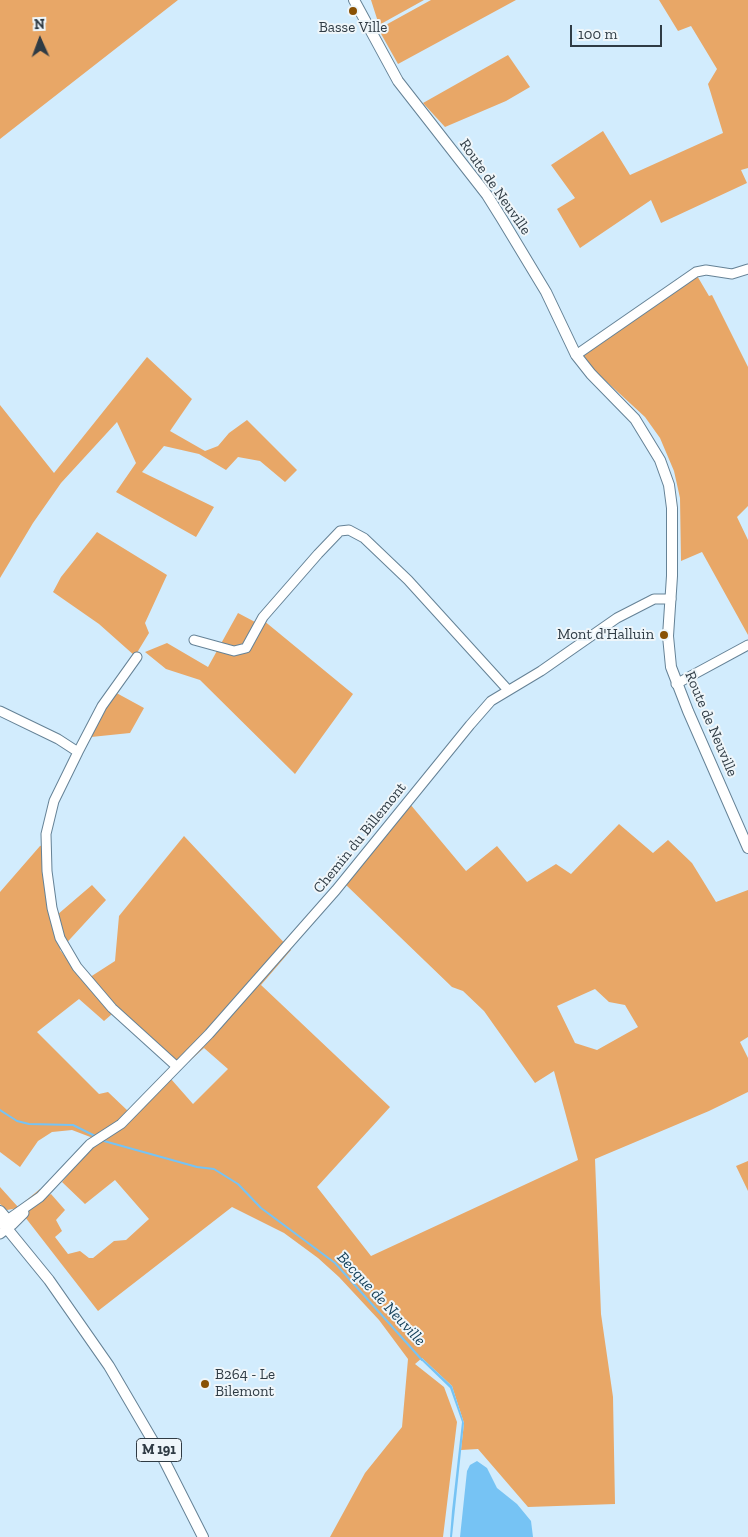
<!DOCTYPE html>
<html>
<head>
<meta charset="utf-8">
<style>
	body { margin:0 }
	#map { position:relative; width:748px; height:1537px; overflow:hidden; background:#d2ecfd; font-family:"Zilla Slab",serif }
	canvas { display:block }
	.north { position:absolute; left:15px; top:15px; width:50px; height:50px; -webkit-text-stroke:4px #eff6fa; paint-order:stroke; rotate:358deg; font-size:14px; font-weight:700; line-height:20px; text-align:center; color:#2f3b44 }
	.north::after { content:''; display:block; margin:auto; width:18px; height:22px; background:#2f3b44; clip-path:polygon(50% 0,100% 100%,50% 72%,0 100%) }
	.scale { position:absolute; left:570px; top:25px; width:92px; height:22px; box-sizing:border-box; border:2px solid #2f3b44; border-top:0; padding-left:6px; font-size:15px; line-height:18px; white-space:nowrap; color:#2f3b44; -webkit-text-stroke:4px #eff6fa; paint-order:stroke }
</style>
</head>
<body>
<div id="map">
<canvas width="748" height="1537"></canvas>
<div class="north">N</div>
<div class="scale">100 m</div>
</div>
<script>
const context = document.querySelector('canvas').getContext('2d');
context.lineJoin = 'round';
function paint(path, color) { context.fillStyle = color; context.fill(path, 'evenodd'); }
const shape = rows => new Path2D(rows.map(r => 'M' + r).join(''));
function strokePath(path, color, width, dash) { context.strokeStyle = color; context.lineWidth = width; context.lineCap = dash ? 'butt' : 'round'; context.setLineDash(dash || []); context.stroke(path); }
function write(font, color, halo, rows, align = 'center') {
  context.font = font + ' "Zilla Slab",serif'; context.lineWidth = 4; context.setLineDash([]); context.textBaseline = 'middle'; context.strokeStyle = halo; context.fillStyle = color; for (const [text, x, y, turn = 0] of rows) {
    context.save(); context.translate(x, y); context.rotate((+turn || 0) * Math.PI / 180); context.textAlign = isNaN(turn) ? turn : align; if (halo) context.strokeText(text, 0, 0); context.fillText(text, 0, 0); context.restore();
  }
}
paint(shape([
	[0,0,178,0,0,139],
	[371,0,424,0,379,25],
	[431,0,516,0,398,64,380,32,382,27],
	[659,0,748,0,748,168,741,170,747,183,661,223,651,200,580,248,557,209,575,198,551,165,603,131,630,175,723,133,708,84,717,69,691,26,678,31],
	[508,55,530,87,506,101,445,127,423,103],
	[696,274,709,296,712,295,748,367,748,506,737,517,748,540,748,635,702,552,681,561,680,498,674,471,660,438,645,417,594,370,581,352],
	[147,357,192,399,170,431,205,451,218,446,229,433,247,420,297,470,285,482,260,461,238,457,226,470,199,454,164,446,142,472,214,507,196,537,116,492,136,463,117,422,61,483,33,523,0,578,0,405,54,473],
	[97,532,167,575,145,623,149,633,135,656,99,624,53,592,61,577],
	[321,545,263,620,353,694,295,774,200,680,166,669,145,652,167,643,208,667,238,613,255,622],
	[111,690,144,708,130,733,91,737,85,734],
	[410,804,466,871,497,846,527,882,556,864,571,874,619,824,653,853,668,840,692,863,716,902,748,890,748,1037,740,1042,748,1058,748,1092,709,1111,595,1159,601,1314,613,1397,615,1504,528,1507,478,1449,461,1450,464,1423,452,1386,422,1358,415,1364,444,1387,457,1422,443,1537,330,1537,365,1473,402,1427,408,1359,379,1320,339,1277,318,1258,284,1233,232,1207,98,1311,18,1208,7,1210,0,1204,0,1187,18,1207,40,1189,49,1195,51,1194,65,1210,56,1220,62,1231,55,1237,68,1254,80,1251,89,1258,93,1258,114,1241,126,1240,149,1219,115,1180,85,1204,62,1182,89,1150,125,1127,171,1079,193,1104,228,1069,204,1048,184,1066,176,1061,119,1008,104,1021,79,999,37,1032,99,1094,108,1092,128,1111,118,1123,93,1138,72,1130,52,1132,38,1141,20,1167,0,1152,0,892,40,846,48,844,47,856,57,915,92,885,106,900,60,950,84,981,115,961,119,916,184,836,291,950,261,985,390,1107,317,1187,371,1256,578,1160,554,1071,535,1083,484,1011,463,991,452,987,345,884],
	[595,989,609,1002,625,1005,638,1027,597,1050,575,1043,557,1006],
	[748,1161,748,1191,736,1166]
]), '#e8a767');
paint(shape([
	[422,1358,452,1386,464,1423,452,1537,450,1537,452,1511,462,1422,450,1388,420,1359],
	[477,1461,487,1468,497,1488,517,1504,531,1521,533,1537,460,1537,467,1471,470,1465]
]), '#76c3f4');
strokePath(shape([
	[0,1110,17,1121,29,1124,73,1125,95,1136],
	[104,1141,197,1167,214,1169,238,1184,261,1208,335,1263,422,1360]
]), '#76c3f4', 2);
const minor = shape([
	[576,355,696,272,706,270,732,274,748,269],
	[194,640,234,651,246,648,263,617,318,554,340,531,349,530,364,538,408,580,508,690],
	[676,684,748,645],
	[0,711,58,739,78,752,54,801,46,834,47,871,52,908,60,938,77,967,112,1008,176,1066],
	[78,752,102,706,137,657],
	[3,1223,40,1197,90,1144,121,1124,209,1034,336,890,470,725,491,701,541,671,617,618,654,599,671,599],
	[0,1234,12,1225,24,1213]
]);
const major = shape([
	[354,0,398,81,487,195,502,219,546,292,576,355,591,374,635,419,660,460,669,485,672,508,672,576,668,636,671,667,688,711,748,848],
	[0,1211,11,1224],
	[0,1220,49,1280,109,1366,164,1460,203,1537]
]);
strokePath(minor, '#658296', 11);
strokePath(major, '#658296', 12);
strokePath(minor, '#fff', 9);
strokePath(major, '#fff', 10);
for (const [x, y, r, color] of [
	[353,11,5,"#895104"],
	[664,635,5,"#895104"],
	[205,1384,5,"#895104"]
]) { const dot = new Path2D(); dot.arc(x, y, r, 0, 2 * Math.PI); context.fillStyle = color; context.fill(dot); strokePath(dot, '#eff6fa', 2); }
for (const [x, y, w] of [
	[159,1450,45]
]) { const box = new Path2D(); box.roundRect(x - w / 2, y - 11.5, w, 23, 4); context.fillStyle = '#eff6fa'; context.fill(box); strokePath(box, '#2f3b44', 1); }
write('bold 14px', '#2f3b44', null, [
	["M 191",159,1450]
]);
write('15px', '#2f3b44', '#eff6fa', [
	["Basse Ville",353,28],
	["Mont d'Halluin",654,635,"right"],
	["B264 - Le",215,1375,"left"],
	["Bilemont",215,1392,"left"]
]);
write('15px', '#2f3b44', '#eff6fa', [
	["Route de Neuville",495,187,55],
	["Route de Neuville",711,724,67],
	["Chemin du Billemont",360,838,-51]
]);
write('italic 16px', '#113d56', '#eff6fa', [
	["Becque de Neuville",381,1299,47]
]);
</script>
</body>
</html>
